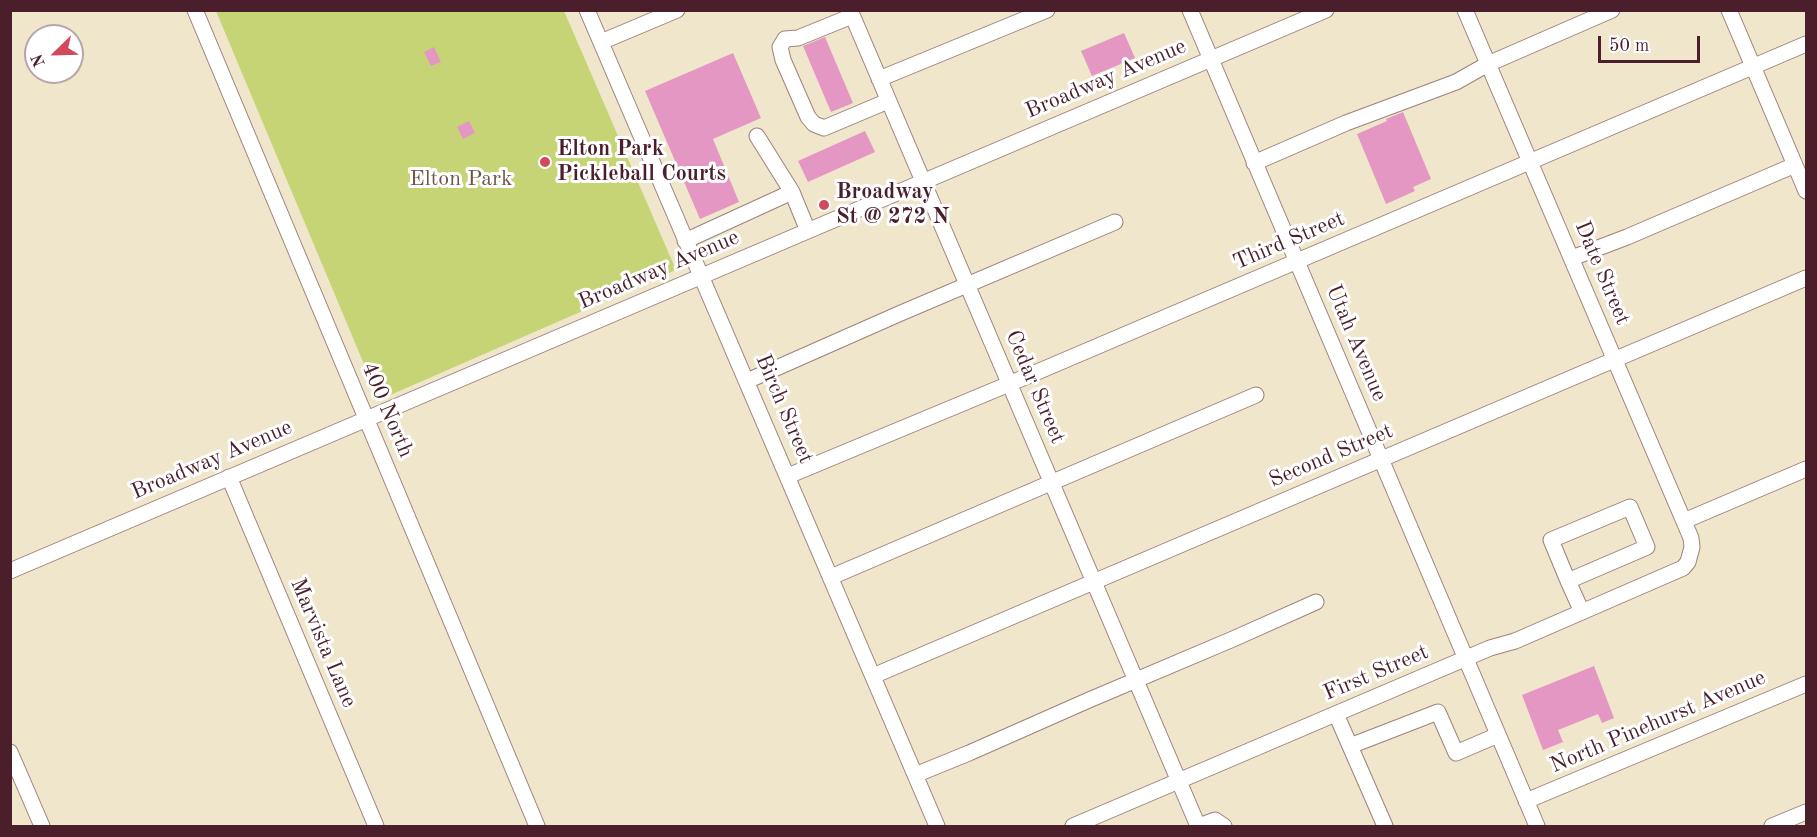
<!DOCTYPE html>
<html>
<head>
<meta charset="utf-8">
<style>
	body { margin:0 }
	#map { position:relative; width:1817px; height:837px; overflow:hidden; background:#efe6cb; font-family:"Old Standard TT",serif }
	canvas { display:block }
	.frame { position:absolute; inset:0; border:12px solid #4a1f2b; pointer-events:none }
	.north { position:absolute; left:24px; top:24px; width:60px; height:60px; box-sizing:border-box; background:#fff; border:2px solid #b7a5aa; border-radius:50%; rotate:247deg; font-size:16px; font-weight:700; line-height:24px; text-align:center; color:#4a1f2b }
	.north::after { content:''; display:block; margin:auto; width:21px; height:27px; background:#d1495b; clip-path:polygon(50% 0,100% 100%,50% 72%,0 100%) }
	.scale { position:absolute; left:1598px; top:36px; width:102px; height:27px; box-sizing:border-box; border:3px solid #4a1f2b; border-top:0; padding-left:8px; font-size:18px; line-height:21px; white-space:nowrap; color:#4a1f2b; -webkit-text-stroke:4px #fff; paint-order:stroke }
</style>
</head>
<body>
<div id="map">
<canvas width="1817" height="837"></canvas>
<div class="frame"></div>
<div class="north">N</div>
<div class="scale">50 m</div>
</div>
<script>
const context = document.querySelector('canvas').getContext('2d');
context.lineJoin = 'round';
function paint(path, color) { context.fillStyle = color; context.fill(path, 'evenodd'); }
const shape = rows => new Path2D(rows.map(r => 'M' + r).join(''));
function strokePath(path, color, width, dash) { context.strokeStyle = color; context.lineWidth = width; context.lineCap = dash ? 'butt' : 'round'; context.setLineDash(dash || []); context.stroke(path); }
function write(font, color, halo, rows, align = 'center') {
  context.font = font + ' "Old Standard TT",serif'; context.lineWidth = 6; context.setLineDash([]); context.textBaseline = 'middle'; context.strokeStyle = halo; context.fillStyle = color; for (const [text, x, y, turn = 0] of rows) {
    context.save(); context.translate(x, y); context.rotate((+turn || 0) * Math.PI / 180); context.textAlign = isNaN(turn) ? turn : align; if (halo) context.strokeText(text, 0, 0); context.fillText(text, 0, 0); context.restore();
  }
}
paint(shape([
	[216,11,564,11,676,270,379,400]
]), '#c6d476');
paint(shape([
	[1124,33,1135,58,1092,76,1081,51],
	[825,37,853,103,831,112,803,46],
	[434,47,441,62,431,66,424,52],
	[733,53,761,118,713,139,739,202,700,219,645,91],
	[1403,112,1431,179,1413,187,1415,191,1386,204,1357,134,1387,121,1386,119],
	[469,121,475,133,463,139,457,127],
	[865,131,875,152,808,182,798,161],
	[1594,666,1614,718,1602,723,1598,714,1558,730,1563,742,1543,750,1522,695]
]), '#e597c3');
const minor = shape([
	[195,10,537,826],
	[587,10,937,826],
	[850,10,1198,826],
	[1190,10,1537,826],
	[1729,10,1806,191],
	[852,16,798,38,785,39,780,47,783,60,808,117,814,124,824,128,888,101],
	[601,42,677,10],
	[879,79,1047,10],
	[757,136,792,192,808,231],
	[1254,163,1346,123,1456,82,1488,64,1612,10],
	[685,241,792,192],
	[1572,258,1627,237,1795,165],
	[747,381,901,313,1115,222],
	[788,476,1009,384,1806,44],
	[229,477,376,826],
	[1684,521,1806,469],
	[10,571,1326,10],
	[831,577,1256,395],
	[1568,581,1647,547,1630,507,1551,540,1568,581,1582,612],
	[873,676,1806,278],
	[1336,714,1350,746,1438,712,1456,753,1498,735],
	[1350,746,1385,826],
	[10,752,42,826],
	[915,775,969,753,1089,700,1233,639,1316,602],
	[1526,801,1806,684],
	[1073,826,1490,648,1515,641,1683,568,1688,562,1692,547,1691,538,1465,10],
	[1199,826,1215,820,1224,826],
	[1772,826,1806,812]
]);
strokePath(minor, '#9c827b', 17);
strokePath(minor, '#fff', 15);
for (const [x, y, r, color] of [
	[545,162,6,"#d1495b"],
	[824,205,6,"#d1495b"]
]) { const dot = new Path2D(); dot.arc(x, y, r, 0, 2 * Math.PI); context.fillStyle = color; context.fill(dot); strokePath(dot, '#fff', 2); }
write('22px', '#4a1f2b', '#fff', [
	["Broadway Avenue",1106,79,-23],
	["Third Street",1289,241,-23],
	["Broadway Avenue",659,270,-23],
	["Date Street",1602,273,67],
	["Utah Avenue",1356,343,67],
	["Cedar Street",1035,387,67],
	["Birch Street",784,409,67],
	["400 North",387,410,67],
	["Second Street",1331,456,-23],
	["Broadway Avenue",212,460,-23],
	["Marvista Lane",323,643,67],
	["First Street",1376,673,-23],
	["North Pinehurst Avenue",1658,722,-23]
]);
write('bold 22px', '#4a1f2b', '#fff', [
	["Elton Park",557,149],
	["Pickleball Courts",557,174],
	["Broadway",836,192],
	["St @ 272 N",836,217]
], 'left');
write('22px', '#6f5542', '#fff', [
	["Elton Park",461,179]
]);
</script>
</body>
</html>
